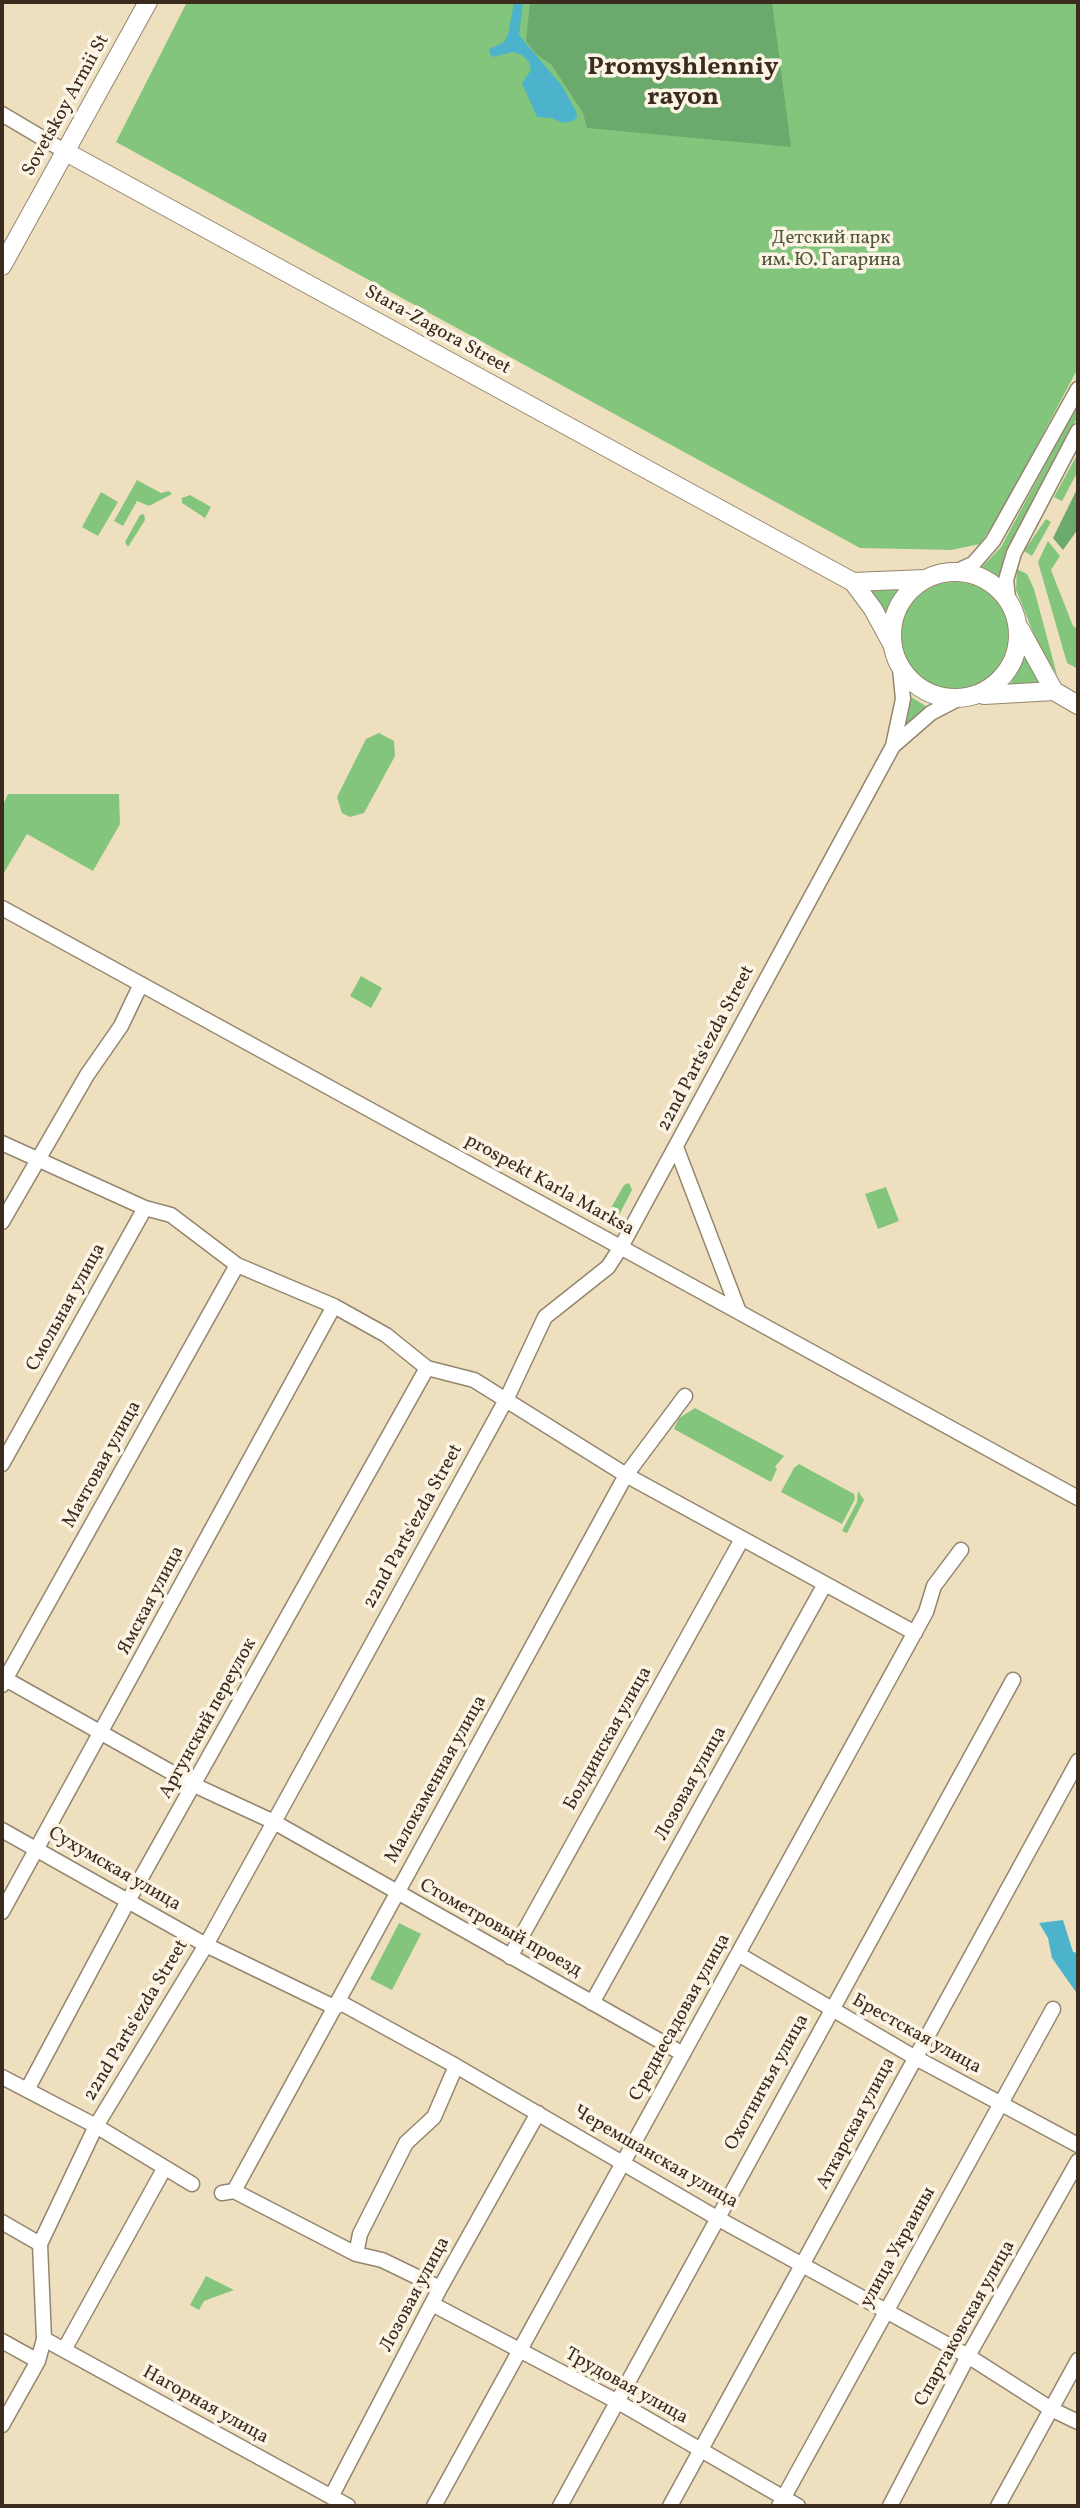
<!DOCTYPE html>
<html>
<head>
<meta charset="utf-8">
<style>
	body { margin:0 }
	#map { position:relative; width:1080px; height:2508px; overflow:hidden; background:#eee0be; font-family:Vollkorn,serif }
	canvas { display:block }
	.frame { position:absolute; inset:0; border:4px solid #3b2a1e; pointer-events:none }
</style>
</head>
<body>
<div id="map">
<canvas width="1080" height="2508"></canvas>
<div class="frame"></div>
</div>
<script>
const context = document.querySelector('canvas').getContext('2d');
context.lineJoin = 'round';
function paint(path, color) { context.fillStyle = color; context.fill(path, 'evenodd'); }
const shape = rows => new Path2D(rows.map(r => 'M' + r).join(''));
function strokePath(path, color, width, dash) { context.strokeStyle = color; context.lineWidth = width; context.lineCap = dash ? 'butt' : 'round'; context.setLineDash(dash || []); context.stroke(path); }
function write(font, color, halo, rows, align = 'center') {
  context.font = font + ' Vollkorn,serif'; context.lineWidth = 7; context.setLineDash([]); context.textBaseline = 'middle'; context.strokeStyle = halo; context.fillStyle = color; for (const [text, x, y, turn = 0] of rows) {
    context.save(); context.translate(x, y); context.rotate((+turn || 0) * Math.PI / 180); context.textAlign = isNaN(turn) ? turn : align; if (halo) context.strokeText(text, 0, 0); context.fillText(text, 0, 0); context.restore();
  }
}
paint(shape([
	[187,2,1078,2,1078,368,1000,515,980,544,951,550,860,548,116,142],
	[1078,404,1078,416,1006,551,1000,579,981,568,1001,547],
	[1078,453,1078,471,1062,501,1054,497],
	[137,480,161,493,169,491,172,494,149,506,137,501,123,526,114,521],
	[101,492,118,502,98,536,82,527],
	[190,495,211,507,205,518,182,503,182,498],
	[144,514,145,520,128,547,125,542,140,515],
	[1046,519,1051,522,1032,556,1024,551],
	[1048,541,1060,556,1051,570,1073,626,1078,629,1078,669,1067,663,1038,562],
	[1017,569,1027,574,1034,589,1057,675,1039,647,1021,602,1016,590],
	'901 636a54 54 0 1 1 108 0a54 54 0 1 1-108 0Z',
	[900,586,883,616,861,587],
	[1025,655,1046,687,1009,687],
	[911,697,926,706,904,731,901,729],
	[379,733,394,741,395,756,364,813,350,817,342,813,337,797,366,739],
	[8,794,119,794,120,824,93,871,27,834,2,876,2,807],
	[361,976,382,988,371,1008,350,996],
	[629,1183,632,1190,619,1215,612,1220,606,1217,624,1185],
	[886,1187,899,1221,878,1229,865,1194],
	[695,1408,784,1456,775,1467,777,1469,771,1482,674,1429,679,1418],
	[799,1464,854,1494,855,1499,842,1524,781,1492,794,1468],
	[858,1491,864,1500,847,1533,842,1531,857,1502],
	[399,1923,421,1934,392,1990,370,1979],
	[206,2276,234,2290,204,2301,199,2310,190,2305]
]), '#84c57d');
paint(shape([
	[530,2,772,2,791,147,587,128,583,113,551,64,537,55,526,41],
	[1078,487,1078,529,1063,550,1053,538]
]), '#6baa6c');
paint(shape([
	[514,2,523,2,519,35,562,86,576,111,577,117,573,121,562,123,552,118,537,117,522,83,531,70,529,62,522,55,513,52,493,57,490,54,489,49,503,43,508,35],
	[1063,1920,1073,1952,1078,1953,1078,1995,1052,1958,1048,1938,1039,1923]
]), '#4db3cc');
const minor = shape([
	[2,114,66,152],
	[955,572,973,564,993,541,1078,389],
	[1008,598,1006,580,1014,553,1078,431],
	[893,746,931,713,956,700],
	[2,908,1078,1498],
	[2,1143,145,1208,171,1215,237,1265,334,1306,386,1335,427,1368,474,1380,626,1475,915,1633],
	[676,1147,739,1312],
	[2,1222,87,1075,121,1026,141,984],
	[2,1464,145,1208],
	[2,1677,194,1785,274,1822,683,2054],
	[2,1685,237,1265],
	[2,1830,206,1945,334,2007,343,2004,456,2066,717,2218,968,2356,1051,2409,1078,2422],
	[2,1912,334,1306],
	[738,1954,914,2057,1078,2145],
	[510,1957,742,1539],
	[592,2003,825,1584],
	[2,2077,96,2126,192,2184],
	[27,2090,128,1901,427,1368],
	[234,2191,626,1475,685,1396],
	[222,2193,234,2191,356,2254,382,2260,440,2288],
	[2,2222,40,2244],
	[356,2254,360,2234,406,2143,434,2117,456,2066],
	[432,2304,618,2402,798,2506],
	[44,2339,348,2506],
	[2,2341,38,2361],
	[64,2350,164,2169],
	[2,2425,38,2361,44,2339,40,2244,96,2126,206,1945,274,1822,507,1398,545,1317,608,1267,621,1247,893,746,903,699,900,668],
	[331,2497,440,2288,538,2113],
	[434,2506,926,1612,934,1586,961,1550],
	[560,2506,1013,1680],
	[670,2506,1078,1761],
	[779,2506,1053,2009],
	[890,2506,968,2356,1078,2161],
	[998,2506,1078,2360]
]);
const major = shape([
	[66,152,853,582,873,609,892,644],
	[2,266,148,2],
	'892 635a63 63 0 1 1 126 0a63 63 0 1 1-126 0Z',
	[853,582,925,579],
	[1020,629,1054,691,1078,705],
	[984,695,1054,691]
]);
strokePath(minor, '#94856e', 17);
strokePath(major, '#94856e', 20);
strokePath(minor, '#fff', 14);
strokePath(major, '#fff', 18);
write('19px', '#3b2a1e', '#fcf5e5', [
	["Sovetskoy Armii St",67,106,-61],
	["Stara-Zagora Street",437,331,29],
	["22nd Parts'ezda Street",707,1049,-62],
	["prospekt Karla Marksa",549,1186,29],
	["Смольная улица",67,1308,-61],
	["Мачтовая улица",103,1465,-61],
	["22nd Parts'ezda Street",414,1527,-61],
	["Ямская улица",152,1601,-62],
	["Аргунский переулок",209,1719,-61],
	["Болдинская улица",609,1739,-61],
	["Малокаменная улица",437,1780,-61],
	["Лозовая улица",692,1784,-61],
	["Сухумская улица",114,1870,30],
	["Стометровый проезд",500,1929,29],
	["Среднесадовая улица",681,2018,-61],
	["22nd Parts'ezda Street",137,2021,-59],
	["Брестская улица",916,2035,29],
	["Охотничья улица",768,2083,-61],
	["Аткарская улица",857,2124,-62],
	["Черемшанская улица",655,2158,30],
	["улица Украины",899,2248,-61],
	["Лозовая улица",416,2295,-62],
	["Спартаковская улица",966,2324,-61],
	["Трудовая улица",626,2387,29],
	["Нагорная улица",205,2406,29]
]);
write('19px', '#51583a', '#fcf5e5', [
	["Детский парк",831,240],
	["им. Ю. Гагарина",831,262]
]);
write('bold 26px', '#3b2a1e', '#fcf5e5', [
	["Promyshlenniy",683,69],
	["rayon",683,99]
]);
</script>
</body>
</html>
